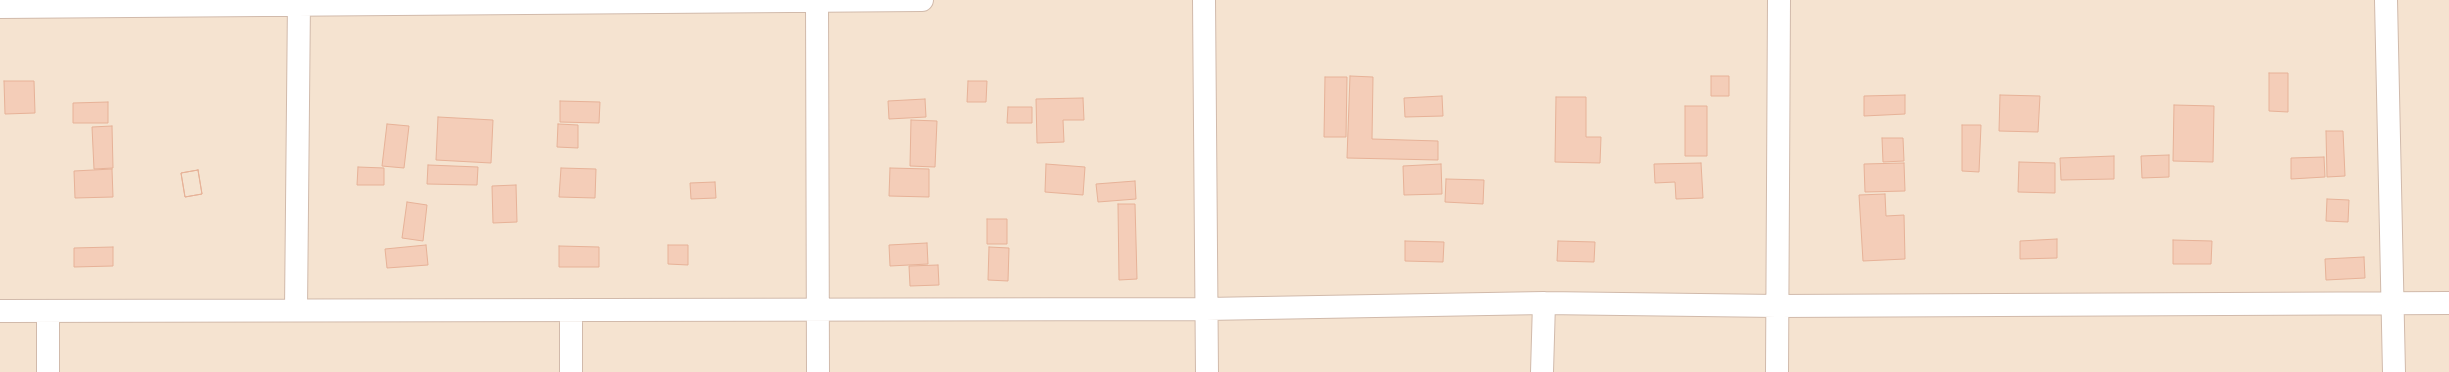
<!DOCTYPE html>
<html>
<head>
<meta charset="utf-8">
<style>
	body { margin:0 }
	canvas { display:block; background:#fdf1e2 }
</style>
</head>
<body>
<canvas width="2449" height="372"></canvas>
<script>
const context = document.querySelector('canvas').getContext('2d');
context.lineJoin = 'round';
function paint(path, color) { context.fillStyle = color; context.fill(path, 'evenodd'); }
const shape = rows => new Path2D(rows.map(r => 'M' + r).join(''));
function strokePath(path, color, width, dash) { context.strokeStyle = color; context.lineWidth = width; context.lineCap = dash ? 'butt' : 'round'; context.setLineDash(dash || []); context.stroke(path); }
paint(shape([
	[0,0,2449,0,2449,372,0,372]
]), '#f5e3d0');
const building = shape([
	[2269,73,2288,73,2288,112,2269,111,2269,73],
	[1350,76,1373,77,1372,139,1438,141,1438,160,1347,158,1350,76],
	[1711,76,1729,76,1729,96,1711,96,1711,76],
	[1325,77,1347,77,1346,137,1324,137,1325,77],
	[4,81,34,81,35,113,5,114,4,81],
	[968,81,987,81,986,102,967,102,968,81],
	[1905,95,1905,114,1864,116,1864,96,1905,95],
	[2000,95,2040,96,2038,132,1999,131,2000,95],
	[1442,96,1443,116,1405,117,1404,98,1442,96],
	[1556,97,1586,97,1586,137,1601,137,1600,163,1555,162,1556,97],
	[1083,98,1084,120,1063,120,1064,142,1037,143,1036,99,1083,98],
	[925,99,926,117,889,119,888,101,925,99],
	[560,101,600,102,599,123,560,122,560,101],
	[108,102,108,123,73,123,73,103,108,102],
	[2174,105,2214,106,2213,162,2173,161,2174,105],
	[1685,106,1707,106,1707,156,1685,156,1685,106],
	[1008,107,1032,107,1032,123,1007,123,1008,107],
	[438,117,493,120,491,163,436,160,438,117],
	[911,120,937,121,935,167,910,166,911,120],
	[387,124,409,126,404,168,382,166,387,124],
	[558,124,578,125,578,148,557,147,558,124],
	[1962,125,1981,125,1979,172,1962,171,1962,125],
	[112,126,113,168,94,169,92,127,112,126],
	[2326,131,2343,131,2345,176,2327,177,2326,131],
	[1882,138,1903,138,1904,161,1883,162,1882,138],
	[2169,155,2169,177,2142,178,2141,156,2169,155],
	[2114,156,2114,179,2061,180,2060,158,2114,156],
	[2324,157,2325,177,2291,179,2291,158,2324,157],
	[2019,162,2055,163,2055,193,2018,192,2019,162],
	[1701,163,1703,198,1676,199,1675,182,1655,183,1654,164,1701,163],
	[1904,163,1905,191,1865,192,1864,164,1904,163],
	[1046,164,1085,167,1083,195,1045,192,1046,164],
	[1441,164,1442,194,1404,195,1403,166,1441,164],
	[428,165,478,167,477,185,427,184,428,165],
	[358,167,384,168,384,185,357,185,358,167],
	[561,168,596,169,595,198,559,197,561,168],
	[890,168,929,169,929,197,889,196,890,168],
	[112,169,113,197,75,198,74,171,112,169],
	[198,170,202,194,185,197,181,173,198,170],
	[198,170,202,194,185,197,181,173,198,170],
	[1446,179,1484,180,1483,204,1445,202,1446,179],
	[1135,181,1136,199,1098,202,1096,184,1135,181],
	[715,182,716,198,691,199,690,183,715,182],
	[516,185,517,222,493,223,492,186,516,185],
	[1885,194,1886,216,1904,215,1905,259,1863,261,1859,195,1885,194],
	[2327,199,2349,200,2348,222,2326,221,2327,199],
	[407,202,427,205,423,241,402,238,407,202],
	[1118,204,1135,204,1137,279,1119,280,1118,204],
	[987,219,1007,219,1007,244,987,244,987,219],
	[2057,239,2057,258,2020,259,2020,241,2057,239],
	[2173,240,2212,241,2211,264,2173,264,2173,240],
	[1405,241,1444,242,1443,262,1405,261,1405,241],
	[1558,241,1595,242,1594,262,1557,261,1558,241],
	[927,243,928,264,890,266,889,245,927,243],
	[426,245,428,265,387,268,385,249,426,245],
	[668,245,688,245,688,265,668,264,668,245],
	[559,246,599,247,599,267,559,267,559,246],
	[113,247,113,266,74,267,74,248,113,247],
	[989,247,1009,248,1008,281,988,280,989,247],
	[2364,257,2365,278,2326,280,2325,259,2364,257],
	[938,265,939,285,910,286,909,266,938,265]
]);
paint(building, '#f4cdb8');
strokePath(building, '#e7b298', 1);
const minor = shape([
	[817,0,818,372],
	[1204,0,1207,372],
	[2386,0,2394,372],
	[0,7,922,0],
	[296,310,299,0],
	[571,310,571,372],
	[0,311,1206,309,1544,303,1777,306,2449,303],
	[48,372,48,311],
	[1542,372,1544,303],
	[1777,372,1779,0]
]);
strokePath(minor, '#d1baab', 24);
strokePath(minor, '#fff', 22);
</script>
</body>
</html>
